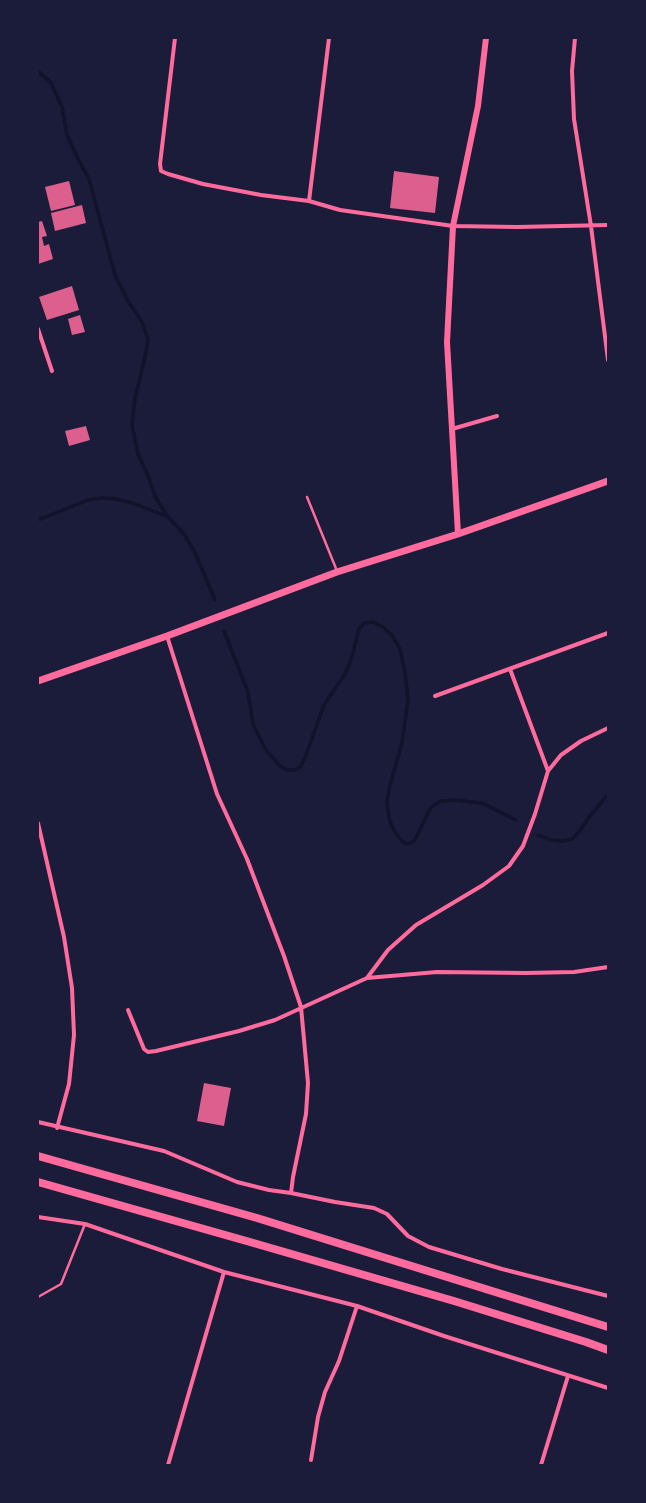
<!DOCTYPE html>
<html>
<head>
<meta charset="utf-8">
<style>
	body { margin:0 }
	#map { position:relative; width:646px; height:1503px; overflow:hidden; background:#1b1b3a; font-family:"Source Serif 4",serif }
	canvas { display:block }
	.frame { position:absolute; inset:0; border:39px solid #1b1b3a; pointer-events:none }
</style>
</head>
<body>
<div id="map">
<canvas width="646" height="1503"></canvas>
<div class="frame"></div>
</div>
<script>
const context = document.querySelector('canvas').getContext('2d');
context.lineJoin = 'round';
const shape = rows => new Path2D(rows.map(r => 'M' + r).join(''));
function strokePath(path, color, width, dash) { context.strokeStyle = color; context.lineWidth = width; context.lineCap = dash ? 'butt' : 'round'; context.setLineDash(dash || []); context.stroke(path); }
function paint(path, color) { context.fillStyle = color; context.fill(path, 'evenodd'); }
strokePath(shape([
	[38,71,51,83,62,107,67,135,77,157,89,179,115,275,128,301,142,322,148,339,145,357,135,398,132,425,138,454,148,476,156,498,168,517,184,534,195,553,215,600],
	[38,520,88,500,101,498,116,499,133,503,168,517],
	[224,631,248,692,253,724,266,750,280,766,287,770,295,770,300,767,305,758,324,705,345,674,351,660,359,629,364,623,373,622,383,627,392,635,400,649,405,672,408,700,402,743,390,785,387,802,389,818,393,829,400,839,406,844,411,843,415,840,431,807,441,801,454,800,482,803,516,820],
	[538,835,551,840,562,841,572,839,579,832,589,817,605,798,608,796]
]), '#12122b', 3.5);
paint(shape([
	[394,171,439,177,435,213,390,208],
	[69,181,75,205,51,211,45,187],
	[82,205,86,223,55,231,51,213],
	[42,221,47,236,42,237,44,246,49,244,53,259,38,264,38,222],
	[72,286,79,310,47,320,39,297],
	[80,315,85,332,72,335,68,319],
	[86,426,90,440,69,446,65,431],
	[204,1083,231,1088,224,1126,197,1121]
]), '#dd5f8e');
strokePath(shape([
	[307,497,337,571],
	[38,1297,61,1284,85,1224]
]), '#ff6b9d', 2.5);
strokePath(shape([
	[175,38,160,164,161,171,168,174,203,184,261,195,309,201,340,210,453,226,517,227,608,225],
	[575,38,572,71,574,119,591,226,608,360],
	[309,201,329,38],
	[38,329,52,371],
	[452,429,497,416],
	[510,669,548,771],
	[435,696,608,633],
	[38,823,64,937,72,988,74,1035,69,1084,57,1128],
	[367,978,437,972,526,973,574,972,608,967],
	[128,1010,144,1049,148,1052,156,1051,239,1031,275,1020,367,978,388,950,416,925,483,885,509,866,523,846,535,814,548,771,561,755,581,741,608,728],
	[38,1122,164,1151,237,1182,269,1190,291,1193,293,1177,306,1114,308,1083,301,1007,284,956,247,859,217,794,167,636],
	[291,1193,335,1202,374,1208,387,1214,408,1236,429,1247,502,1269,608,1296],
	[38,1217,85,1224,224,1272,357,1306,444,1336,608,1388],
	[311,1460,318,1417,325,1392,339,1361,357,1306],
	[168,1465,224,1272],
	[541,1465,568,1376]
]), '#ff6b9d', 4);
strokePath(shape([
	[458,534,447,342,453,226,478,106,486,38]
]), '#ff6b9d', 6);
strokePath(shape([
	[38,681,167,636,337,572,458,534,608,481]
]), '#ff6b9d', 7);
strokePath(shape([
	[38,1156,257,1218,608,1327],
	[38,1182,250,1242,454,1301,586,1342,608,1350]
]), '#ff6b9d', 8);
</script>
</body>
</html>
